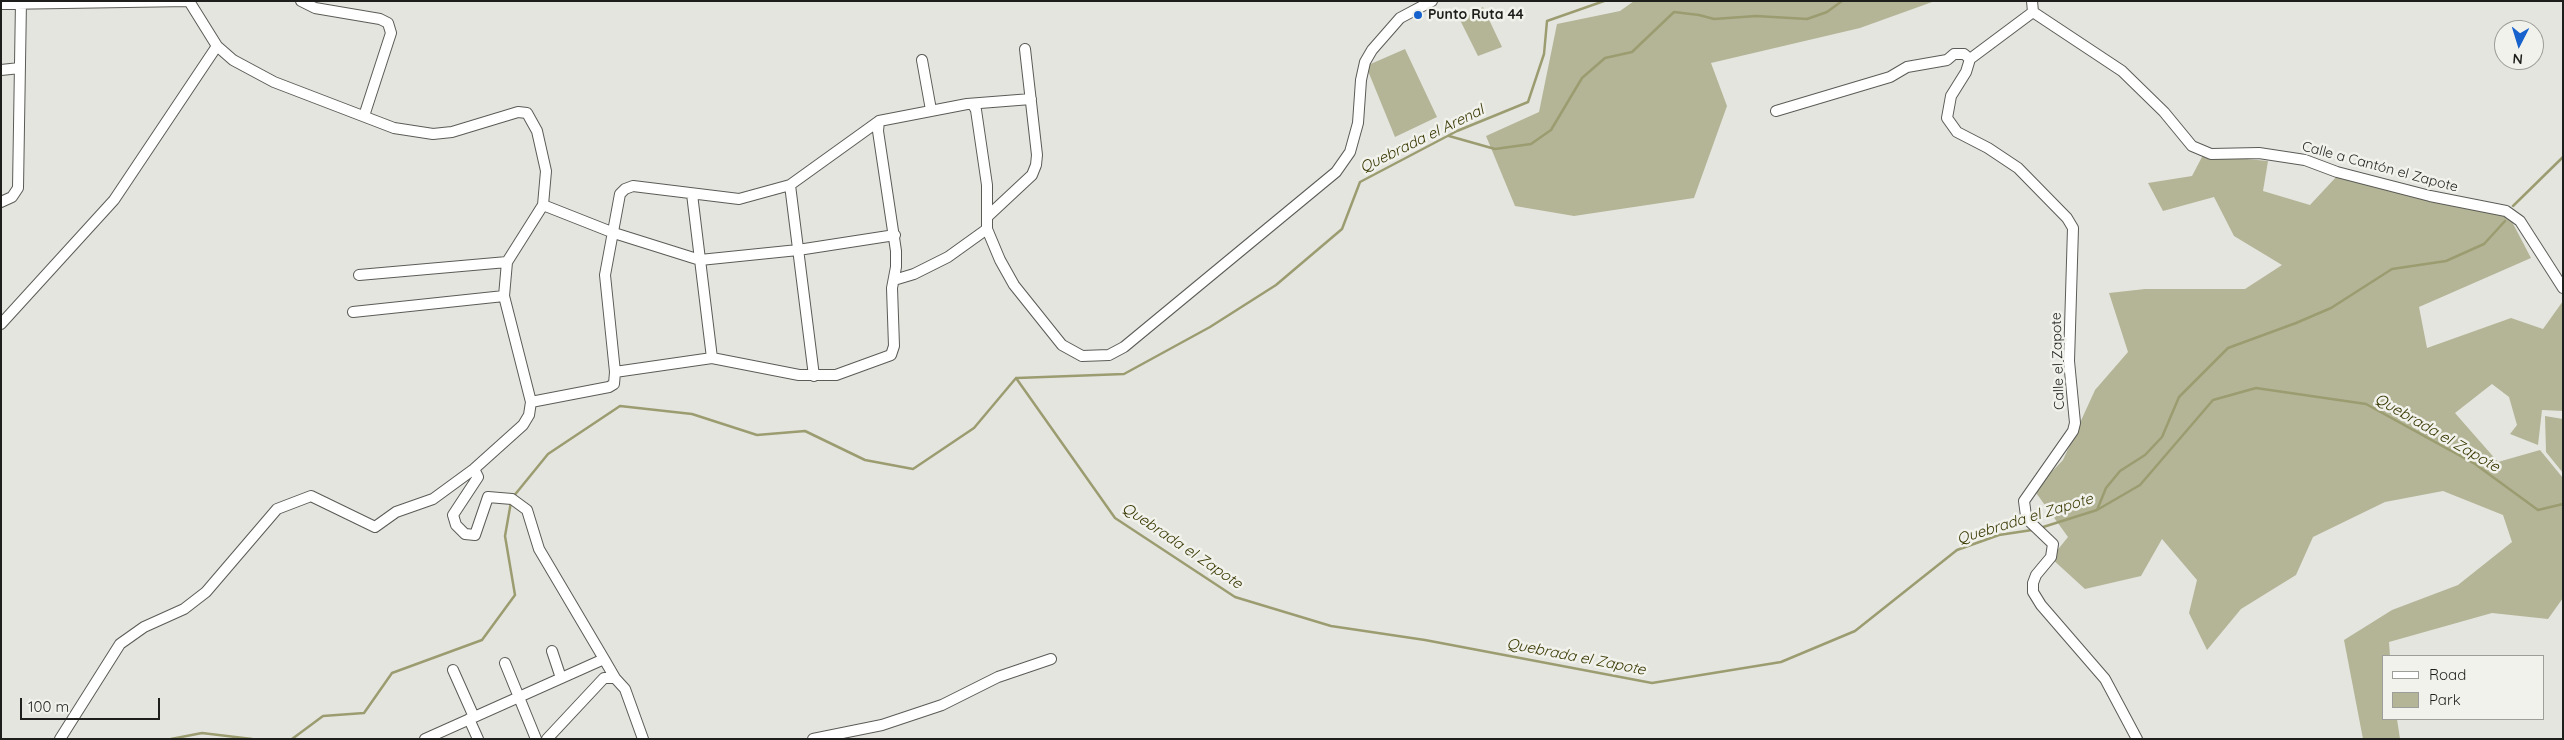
<!DOCTYPE html>
<html>
<head>
<meta charset="utf-8">
<style>
	body { margin:0 }
	#map { position:relative; width:2564px; height:740px; overflow:hidden; background:#e5e5e0; font-family:Quicksand,sans-serif }
	canvas { display:block }
	.frame { position:absolute; inset:0; border:2px solid #1e1e1c; pointer-events:none }
	.legend { position:absolute; left:2382px; top:655px; width:162px; height:65px; box-sizing:border-box; background:#f2f2ed; border:1px solid #9d9d99; margin:0; padding:6px 9px; list-style:none; font-size:15px; color:#1e1e1c }
	.legend li { display:flex; align-items:center; gap:10px; height:25px }
	.legend b { width:25px; border:1px solid #9d9d99 }
	.north { position:absolute; left:2494px; top:20px; width:50px; height:50px; box-sizing:border-box; background:#f2f2ed; border:1px solid #9d9d99; border-radius:50%; rotate:185deg; font-size:14px; font-weight:700; line-height:20px; text-align:center; color:#1e1e1c }
	.north::after { content:''; display:block; margin:auto; width:18px; height:22px; background:#1762cd; clip-path:polygon(50% 0,100% 100%,50% 72%,0 100%) }
	.scale { position:absolute; left:20px; top:698px; width:140px; height:22px; box-sizing:border-box; border:2px solid #1e1e1c; border-top:0; padding-left:6px; font-size:15px; line-height:18px; white-space:nowrap; color:#1e1e1c; -webkit-text-stroke:4px #f2f2ed; paint-order:stroke }
</style>
</head>
<body>
<div id="map">
<canvas width="2564" height="740"></canvas>
<div class="frame"></div>
<ul class="legend">
<li><b style="height:6px;background:#fff"></b>Road</li>
<li><b style="height:14px;background:#b4b596"></b>Park</li>
</ul>
<div class="north">N</div>
<div class="scale">100 m</div>
</div>
<script>
const context = document.querySelector('canvas').getContext('2d');
context.lineJoin = 'round';
function paint(path, color) { context.fillStyle = color; context.fill(path, 'evenodd'); }
const shape = rows => new Path2D(rows.map(r => 'M' + r).join(''));
function strokePath(path, color, width, dash) { context.strokeStyle = color; context.lineWidth = width; context.lineCap = dash ? 'butt' : 'round'; context.setLineDash(dash || []); context.stroke(path); }
function write(font, color, halo, rows, align = 'center') {
  context.font = font + ' Quicksand,sans-serif'; context.lineWidth = 5; context.setLineDash([]); context.textBaseline = 'middle'; context.strokeStyle = halo; context.fillStyle = color; for (const [text, x, y, turn = 0] of rows) {
    context.save(); context.translate(x, y); context.rotate((+turn || 0) * Math.PI / 180); context.textAlign = isNaN(turn) ? turn : align; if (halo) context.strokeText(text, 0, 0); context.fillText(text, 0, 0); context.restore();
  }
}
paint(shape([
	[1634,1,1935,1,1860,28,1711,63,1727,106,1694,198,1574,216,1515,206,1486,136,1539,112,1557,24,1620,11],
	[1483,7,1502,47,1478,56,1460,20],
	[1405,49,1437,117,1395,137,1366,66],
	[2203,155,2268,161,2263,191,2310,205,2337,176,2509,216,2531,258,2419,307,2427,348,2511,318,2543,329,2563,301,2563,411,2542,410,2538,445,2510,434,2517,425,2509,397,2492,384,2455,413,2498,462,2540,450,2563,478,2563,598,2548,619,2492,613,2389,642,2390,656,2383,656,2383,719,2397,719,2400,739,2363,739,2344,640,2392,610,2458,585,2512,542,2503,515,2443,491,2385,502,2313,537,2296,575,2241,609,2207,650,2189,613,2197,580,2162,539,2141,576,2085,589,2051,558,2068,537,2034,490,2063,460,2095,390,2128,352,2109,293,2145,289,2245,289,2282,265,2234,236,2214,197,2163,211,2148,183,2192,176],
	[2545,416,2563,419,2563,473,2546,452]
]), '#b4b596');
strokePath(shape([
	[1449,136,1495,149,1531,144,1551,130,1582,78,1605,58,1632,52,1674,12,1699,15,1714,19,1756,16,1807,19,1827,12,1842,1],
	[2513,206,2563,157],
	[1016,378,1115,518,1235,597,1331,626,1425,640,1652,683,1781,662,1855,631,1957,550,1999,535,2032,530],
	[1017,378,1124,374,1210,327,1276,285,1342,229,1360,182,1457,131,1528,102,1544,54,1547,21,1604,1],
	[513,497,548,454,620,406,692,414,757,435,805,431,865,460,913,469,974,428,1016,378],
	[2097,510,2106,488,2120,471,2145,455,2162,437,2179,397,2228,348,2296,323,2331,308,2392,269,2446,261,2484,244,2505,221],
	[2040,528,2097,510,2140,485,2213,400,2256,388,2366,404,2475,464,2538,510,2563,504],
	[171,739,202,733,252,739],
	[292,739,323,716,364,713,392,673,482,640,515,595,505,536,511,502]
]), '#9c9c71', 2.5);
const minor = shape([
	[301,1,315,8,380,19,388,23,391,33,364,116],
	[2032,1,2033,12,2122,71,2164,112,2192,146,2211,154,2259,153,2305,160,2337,172,2430,196,2506,211,2520,221,2563,288],
	[1,4,189,1],
	[2033,12,1970,59,1966,72,1951,96,1947,118,1957,132,1988,148,2018,168,2067,218,2073,228,2069,361,2075,423,2073,431,2024,501,2026,516,2030,522,2053,544,2051,557,2036,575,2033,583,2033,592,2041,605,2105,679,2137,739],
	[922,60,931,110],
	[1,70,20,68],
	[973,105,976,110,987,185,987,229,1000,260,1014,285,1062,345,1082,356,1109,355,1124,347,1336,172,1350,152,1358,123,1361,80,1365,62,1372,50,1400,18,1432,1],
	[1776,111,1890,77,1907,67,1947,60,1954,54,1964,54,1970,59],
	[790,185,814,376],
	[692,194,712,358],
	[1,202,12,197,18,188,21,1],
	[543,205,614,233,700,260,798,250,895,235],
	[987,217,1032,175,1036,165,1037,155,1025,49],
	[359,275,507,262],
	[894,280,914,274,948,257,987,229],
	[353,312,504,296],
	[1,324,114,200,217,46],
	[615,372,712,358,799,375,836,375,891,355,894,346,892,288,896,267,896,251,878,131,879,121],
	[531,402,609,387,614,384,615,372,605,275,620,194,625,189,633,186,739,199,790,185,879,121,967,104,1031,99],
	[474,469,478,477,453,515,456,525,465,534,475,535,488,497,512,499,527,510,539,549,604,659],
	[552,651,561,678],
	[505,663,536,739],
	[453,670,474,717],
	[469,719,478,739],
	[60,739,120,644,144,627,184,609,206,592,277,509,311,496,375,527,396,512,433,499,474,469,523,425,529,415,531,402,504,296,507,262,543,205,546,171,537,131,527,113,518,112,452,132,433,134,394,128,274,82,233,60,217,46,189,1],
	[425,739,604,659,615,678],
	[547,739,604,678,615,678,625,689,643,739],
	[813,739,882,725,942,705,998,677,1051,659]
]);
strokePath(minor, '#5b5b57', 12);
strokePath(minor, '#fff', 10);
for (const [x, y, r, color] of [
	[1418,15,5,"#1762cd"]
]) { const dot = new Path2D(); dot.arc(x, y, r, 0, 2 * Math.PI); context.fillStyle = color; context.fill(dot); strokePath(dot, '#f2f2ed', 2); }
write('bold 14px', '#1e1e1c', '#f2f2ed', [
	["Punto Ruta 44",1428,15]
], 'left');
write('14px', '#1e1e1c', '#f2f2ed', [
	["Calle a Cantón el Zapote",2380,167,15],
	["Calle el Zapote",2058,361,-92]
]);
write('italic 15px', '#383700', '#f2f2ed', [
	["Quebrada el Arenal",1422,139,-26],
	["Quebrada el Zapote",2437,433,30],
	["Quebrada el Zapote",2025,519,-17],
	["Quebrada el Zapote",1182,546,34],
	["Quebrada el Zapote",1576,657,11]
]);
</script>
</body>
</html>
